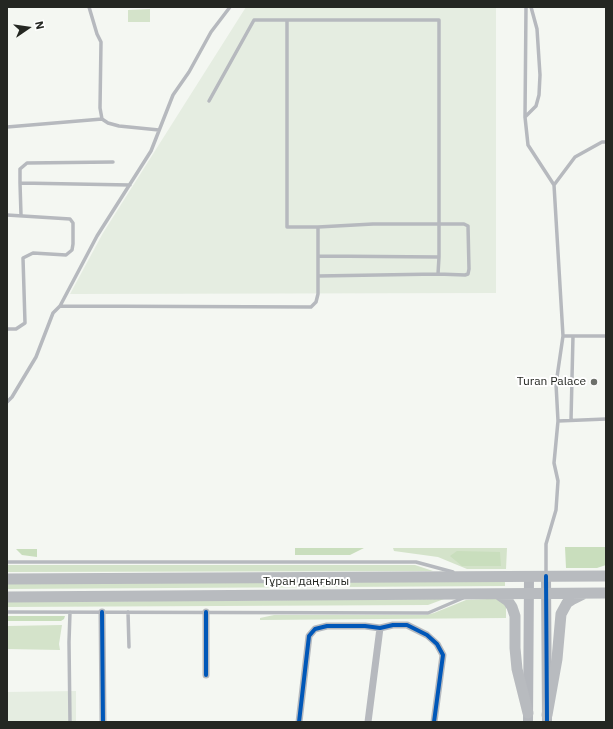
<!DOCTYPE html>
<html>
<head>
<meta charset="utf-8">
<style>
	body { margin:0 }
	#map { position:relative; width:613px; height:729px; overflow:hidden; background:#f4f7f2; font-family:"IBM Plex Sans",sans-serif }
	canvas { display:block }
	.frame { position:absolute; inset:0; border:8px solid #242722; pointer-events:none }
	.north { position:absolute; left:8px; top:8px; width:40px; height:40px; -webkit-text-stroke:3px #fff; paint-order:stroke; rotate:77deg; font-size:11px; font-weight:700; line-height:16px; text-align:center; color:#242722 }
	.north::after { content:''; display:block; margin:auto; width:14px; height:18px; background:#242722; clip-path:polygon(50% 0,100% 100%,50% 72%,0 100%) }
</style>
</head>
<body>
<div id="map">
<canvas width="613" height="729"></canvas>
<div class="frame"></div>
<div class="north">N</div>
</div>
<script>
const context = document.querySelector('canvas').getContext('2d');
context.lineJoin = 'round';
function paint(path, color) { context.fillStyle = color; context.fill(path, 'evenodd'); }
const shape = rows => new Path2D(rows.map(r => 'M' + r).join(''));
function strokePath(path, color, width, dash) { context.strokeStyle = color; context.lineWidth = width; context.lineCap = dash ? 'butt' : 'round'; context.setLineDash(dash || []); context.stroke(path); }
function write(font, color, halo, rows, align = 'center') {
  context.font = font + ' "IBM Plex Sans",sans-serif'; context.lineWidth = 4; context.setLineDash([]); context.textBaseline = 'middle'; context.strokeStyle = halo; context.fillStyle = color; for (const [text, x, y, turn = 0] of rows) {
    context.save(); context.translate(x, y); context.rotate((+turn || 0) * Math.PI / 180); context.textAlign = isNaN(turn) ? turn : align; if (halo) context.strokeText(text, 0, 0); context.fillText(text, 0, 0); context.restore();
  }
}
paint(shape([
	[246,7,496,7,496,293,70,294,103,233],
	[76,691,76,722,7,722,7,692]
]), '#e5ede1');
paint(shape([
	[150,9,150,22,128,22,128,10],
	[393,548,507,548,506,569,467,569,438,557,394,551],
	[7,565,415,565,433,571,7,572],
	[505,581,505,586,7,589,7,583],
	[444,599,428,605,7,607,7,602],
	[487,599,498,599,506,605,506,618,260,620,260,618,274,615,426,615,434,613,466,600],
	[62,625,59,644,60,650,7,649,7,626]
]), '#d4e3ca');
paint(shape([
	[565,547,606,547,606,565,597,568,566,568],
	[295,548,364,548,350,555,295,555],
	[16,549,37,549,37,557,22,555],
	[457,551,500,552,501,566,462,566,450,556],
	[7,616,65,616,64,619,61,621,7,621]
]), '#c9debd');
strokePath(shape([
	[89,7,97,34,101,42,100,108,102,119,108,123,119,126,159,130],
	[526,7,525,117,528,145,554,185,563,336,556,384,558,421,554,463,558,481,556,510,546,544,546,575],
	[287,20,287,227,318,227,318,256],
	[525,117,536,106,539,95,540,75,537,29,531,7],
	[7,127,102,119],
	[20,183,20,169,27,163,113,162],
	[554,185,575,157,602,142,606,142],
	[7,215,70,219,73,223,73,244,72,250,66,255,33,253,23,258,25,323,16,329,7,329],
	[21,215,20,183,130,185],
	[318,227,373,224,464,224,468,226,469,269,468,274,465,275,438,274],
	[318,276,438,274,439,257],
	[60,306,97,236,151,151,173,95,189,72,211,32,230,7],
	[563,336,606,336],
	[7,402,12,397,36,357,53,313,60,306,311,307,316,302,318,294,318,256,439,257,439,20,254,20,209,101],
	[571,420,573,336],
	[558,421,606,419],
	[7,562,416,562,453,572],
	[7,612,428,613,463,598],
	[70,612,69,642,70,722],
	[128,612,129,647]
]), '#b6b9be', 3.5);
strokePath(shape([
	[102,612,103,722],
	[206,675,206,612],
	[299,722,309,636,315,629,327,626,365,626,380,628,393,625,407,625,427,635,437,644,443,655,434,722],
	[368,722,380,628]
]), '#b6b9be', 7);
strokePath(shape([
	[546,576,547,722],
	[528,722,529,577]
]), '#b4b7bc', 10);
strokePath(shape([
	[7,579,606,576],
	[498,594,508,601,512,607,515,616,515,648,517,669,528,713],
	[7,597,606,593],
	[547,715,557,659,561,614,567,603,573,599,583,594]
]), '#b8bbbf', 11);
strokePath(shape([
	[546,576,547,722],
	[102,612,103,722],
	[206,675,206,612],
	[299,722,309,636,315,629,327,626,365,626,380,628,393,625,407,625,427,635,437,644,443,655,434,722]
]), '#0057b8', 4);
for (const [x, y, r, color] of [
	[594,382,4,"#6d706b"]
]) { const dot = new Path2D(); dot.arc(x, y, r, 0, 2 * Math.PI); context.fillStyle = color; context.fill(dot); strokePath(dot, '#fff', 1.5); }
write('12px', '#242722', '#fff', [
	["Turan Palace",586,382]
], 'right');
write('12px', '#242722', '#fff', [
	["Тұран даңғылы",306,582]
]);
</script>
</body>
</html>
